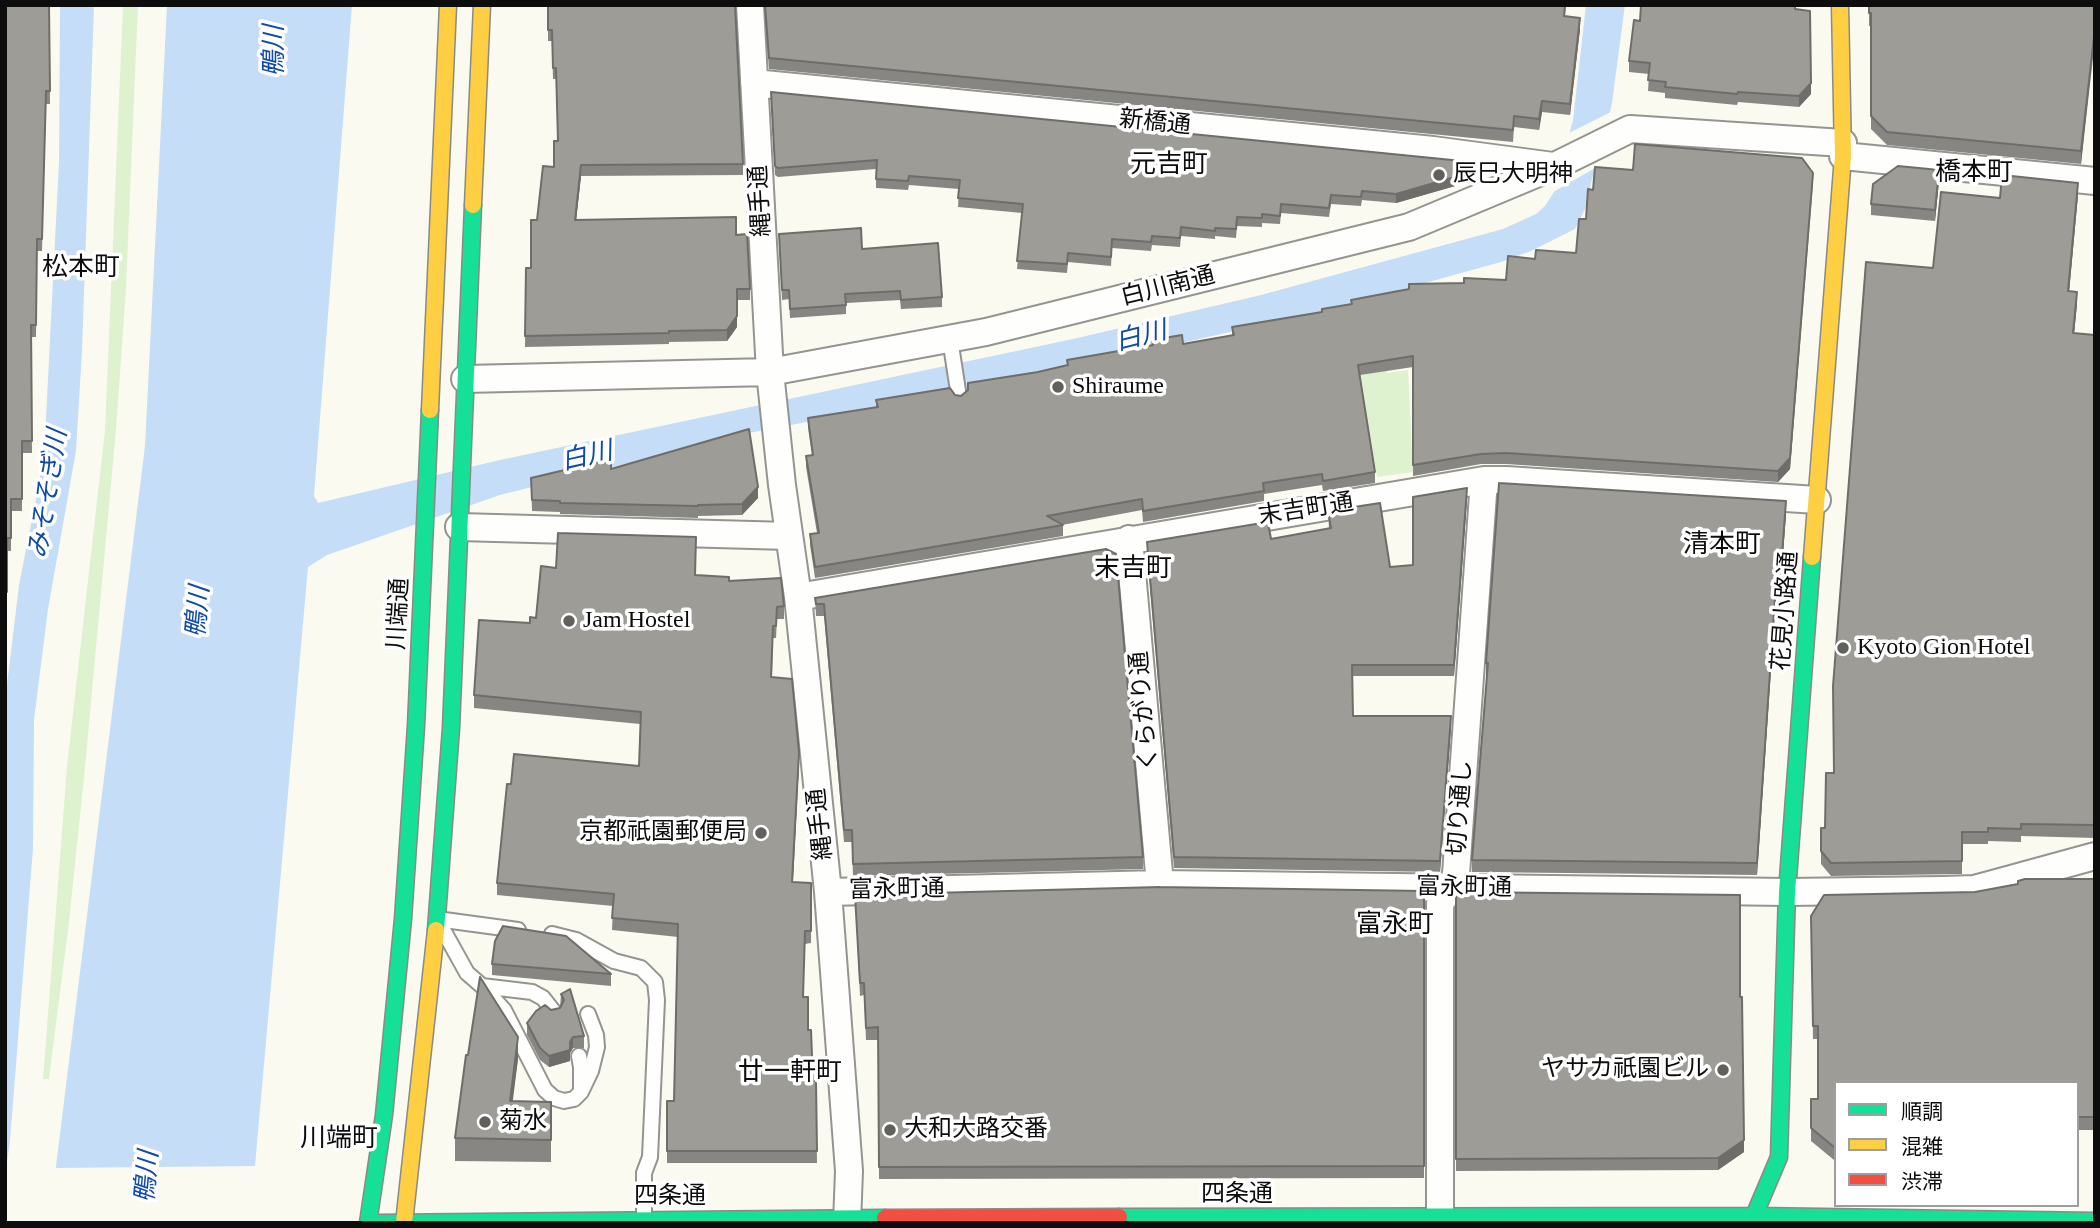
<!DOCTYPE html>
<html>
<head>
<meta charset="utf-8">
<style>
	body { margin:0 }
	#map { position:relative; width:2100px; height:1228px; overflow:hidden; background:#fbfaf1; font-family:"Times New Roman","Noto Sans JP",serif }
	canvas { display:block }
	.frame { position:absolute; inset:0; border:7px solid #0d0d0d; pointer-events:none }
	.legend { position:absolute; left:1834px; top:1081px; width:245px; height:126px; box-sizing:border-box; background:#fff; border:2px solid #9e9e9e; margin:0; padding:9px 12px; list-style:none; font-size:21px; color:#0d0d0d }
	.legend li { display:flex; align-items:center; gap:14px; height:35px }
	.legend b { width:35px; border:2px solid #9e9e9e }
</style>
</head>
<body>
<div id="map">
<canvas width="2100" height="1228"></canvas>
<div class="frame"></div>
<ul class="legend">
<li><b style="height:9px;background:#16e098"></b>順調</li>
<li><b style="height:9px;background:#ffcf43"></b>混雑</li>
<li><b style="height:9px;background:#f24e42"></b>渋滞</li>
</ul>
</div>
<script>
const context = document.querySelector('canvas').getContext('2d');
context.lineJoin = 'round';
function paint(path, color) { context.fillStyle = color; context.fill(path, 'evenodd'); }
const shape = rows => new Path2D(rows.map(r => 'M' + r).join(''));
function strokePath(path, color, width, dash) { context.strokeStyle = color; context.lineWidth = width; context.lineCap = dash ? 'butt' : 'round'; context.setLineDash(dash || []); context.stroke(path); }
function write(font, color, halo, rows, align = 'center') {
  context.font = font + ' "Times New Roman","Noto Sans JP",serif'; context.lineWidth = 7; context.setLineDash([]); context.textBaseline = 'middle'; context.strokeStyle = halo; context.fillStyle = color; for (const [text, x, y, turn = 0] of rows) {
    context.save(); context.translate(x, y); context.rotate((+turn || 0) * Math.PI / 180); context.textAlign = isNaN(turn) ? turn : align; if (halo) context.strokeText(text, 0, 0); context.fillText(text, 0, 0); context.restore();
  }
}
paint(shape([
	[123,5,138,5,126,289,116,430,85,768,69,922,49,1079,43,1079,67,766,105,430],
	[1384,359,1387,373,1408,370,1413,472,1377,477,1359,363]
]), '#dff2d0');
paint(shape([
	[60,5,94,5,82,351,76,451,48,609,34,720,33,848,10,1141,5,1176,5,701,19,585,39,484,45,438,59,162],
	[167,5,352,5,314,496,318,503,500,460,1073,339,1261,295,1503,229,1536,214,1545,206,1554,192,1573,120,1586,5,1625,5,1612,103,1599,163,1592,179,1586,207,1575,229,1531,251,1501,262,1324,311,949,395,754,432,500,495,327,555,308,567,255,1166,246,1223,49,1223,145,446]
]), '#c6ddf7');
paint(shape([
	[1615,110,1602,164,1550,194,1565,135],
	[258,1166,249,1223,45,1223,53,1168]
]), '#fbfaf1');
const lane = shape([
	[950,339,959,397],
	[518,930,437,919,467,973,482,986,532,992,543,998,554,1012],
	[552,934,576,940,614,961,641,968,655,982,657,1000,650,1157,644,1173,644,1219],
	[482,986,504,1010,545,1090,554,1098,564,1101,574,1099,581,1092,591,1071,597,1047,596,1035,588,1014],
	[579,1056,581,1067,581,1089]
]);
const street = shape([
	[750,5,770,372,782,485,798,597,828,892,849,1171,847,1223],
	[754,83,1433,150,1553,166],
	[1843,156,2095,181],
	[465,379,770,372,986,332,1409,227,1555,166,1630,129,1843,143],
	[459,527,789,536],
	[1129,539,1160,884],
	[798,597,1484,480,1506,480,1817,500],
	[828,892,1160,884,1787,892,1944,890,1974,889,1989,885,2095,856],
	[1440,1217,1440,903,1451,888,1456,874,1484,480]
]);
const fast = shape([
	[436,930,451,728,473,205],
	[1754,1216,1779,1157,1787,892,1812,557],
	[1119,1217,1754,1216,2095,1221],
	[368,1223,384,1115,403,919,416,726,430,410],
	[379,1223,885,1218]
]);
const slow = shape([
	[473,205,482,5],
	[430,410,448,5],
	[1812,557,1843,156,1840,5],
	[404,1223,436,930]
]);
const jam = shape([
	[885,1218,1119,1217]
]);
strokePath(lane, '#949490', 18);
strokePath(street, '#949490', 30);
strokePath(fast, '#8b8a86', 19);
strokePath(slow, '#8b8a86', 19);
strokePath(jam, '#8b8a86', 19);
strokePath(lane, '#fefefd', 14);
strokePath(street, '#fefefd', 26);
strokePath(fast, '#16e098', 16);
strokePath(slow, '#ffcf43', 16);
strokePath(jam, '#f24e42', 16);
paint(shape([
	[5,5,49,5,50,104,46,104,42,251,37,251,36,337,31,337,32,453,22,453,22,511,11,511,11,551,7,551,7,605,5,605],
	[548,5,743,164,743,175,581,176,576,220,736,235,750,289,750,300,737,300,737,327,727,341,669,342,669,344,525,347,526,268,531,268,537,220,554,167,558,141,556,79,553,79,552,41,548,41],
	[764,5,1566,5,1565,16,1580,29,1570,115,1542,112,1539,130,1514,127,1513,142,769,69],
	[1641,5,1796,5,1796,9,1811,94,1799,107,1738,102,1737,105,1665,98,1665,93,1648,91,1649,74,1629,72,1629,61,1640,21],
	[1869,5,2095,5,2095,40,2081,164,1887,145,1871,129,1871,26,1869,26],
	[771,101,1462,184,1396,203,1362,200,1361,206,1331,204,1329,217,1281,213,1280,224,1262,223,1262,227,1237,226,1236,238,1215,236,1215,239,1181,236,1180,247,1152,245,1151,251,1112,248,1111,266,1068,262,1067,273,1017,269,1022,213,958,207,959,189,909,185,908,190,876,188,876,169,778,177,775,175],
	[1939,181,1935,221,1871,215,1871,204],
	[1813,183,1790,469,1778,482,1506,464,1481,464,1413,476,1413,367,1360,375,1375,472,1375,483,1323,491,1322,485,1264,494,1264,501,1143,522,1142,510,1062,525,1063,525,1063,536,815,578,810,545,810,534,817,533,806,467,806,456,812,455,808,428,808,418,876,407,876,400,955,395,961,396,1038,372,1067,365,1067,360,1152,345,1152,340,1183,344,1232,336,1232,327,1322,312,1351,305,1351,300,1464,283,1506,280,1535,259,1576,253,1586,219,1593,190],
	[2078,195,2069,291,2077,304,2074,333,2095,335,2095,838,2021,836,2021,842,1988,841,1988,844,1962,844,1962,874,1831,876,1821,864,1821,828,1825,828,1834,773,1933,268,2000,198],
	[779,243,862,249,942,297,942,307,901,309,900,300,846,303,846,314,790,318,789,299,782,300],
	[611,469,758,498,742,515,698,516,698,518,560,514,560,512,532,511,531,478],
	[1467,499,1454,676,1353,676,1353,716,1451,727,1440,872,1174,868,1147,553,1147,542,1271,539,1329,529,1328,511,1390,567,1413,565],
	[1786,514,1781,580,1777,580,1757,875,1472,872,1472,860,1487,676,1486,676,1486,663],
	[696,549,695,575,729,581,784,606,784,619,777,619,776,638,773,638,772,677,799,764,793,882,811,883,811,943,805,944,803,997,813,1081,816,1081,817,1163,667,1163,667,1101,674,1101,678,937,612,930,613,906,497,895,497,883,511,784,639,766,640,724,474,708,474,695,530,623,536,618,556,568],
	[1106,549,1143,857,1143,869,853,876,852,842,844,842,824,616,816,616,815,598],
	[2095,879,2095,1130,2077,1130,2077,1083,1836,1083,1836,1160,1834,1160,1811,1141,1811,1099,1818,1099,1818,1039,1813,1039,1811,916,1975,892],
	[1424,891,1424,1178,879,1179,878,1040,866,1040,864,995,860,996,855,895],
	[1456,896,1740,997,1744,1152,1718,1170,1456,1171],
	[492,964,611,974,611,986,492,975],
	[561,994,584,1036,584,1048,573,1048,570,1053,570,1061,549,1067,540,1060,527,1035,527,1023,551,1010,560,1008],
	[518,1059,512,1101,551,1102,551,1162,455,1161,455,1138]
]), '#888682');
paint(shape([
	[1580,18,1580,29,1570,115,1570,104],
	[2094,28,2094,40,2081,164,2081,151],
	[1811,83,1811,94,1799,107,1799,96],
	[1542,101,1542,112,1539,130,1539,119],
	[1462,161,1462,184,1396,203,1396,194],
	[581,165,581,176,575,231,575,220],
	[1939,170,1939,181,1935,221,1935,210],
	[1813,173,1790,469,1778,482,1778,471],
	[2078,183,2078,195,2068,304,2068,291],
	[2077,292,2077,304,2073,345,2073,333],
	[737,316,737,327,727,341,727,330],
	[758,487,758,498,742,515,742,504],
	[1467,488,1467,499,1454,676,1454,665],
	[1786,501,1786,514,1781,580,1781,568],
	[1777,568,1777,580,1757,875,1757,863],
	[1451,716,1451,727,1440,872,1440,861],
	[799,752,799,764,792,894,792,882],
	[518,1037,518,1059,510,1123,510,1101],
	[573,1037,573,1048,570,1053,570,1061,549,1067,549,1056,570,1042],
	[1744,1140,1744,1152,1718,1170,1718,1158]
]), '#6f6d6a');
const building = shape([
	[5,5,49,5,50,91,46,91,42,239,37,239,36,325,31,325,32,441,22,441,22,499,11,499,11,538,7,538,7,592,5,592,5,5],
	[548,5,735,5,743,164,581,165,575,220,736,217,736,235,747,234,750,289,737,289,737,316,727,330,669,331,669,333,525,336,526,268,531,268,531,220,537,220,543,166,554,167,554,141,558,141,556,68,553,68,552,30,548,30,548,5],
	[765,5,1565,5,1564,16,1580,18,1570,104,1542,101,1539,119,1514,116,1513,130,769,58,765,5],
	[1641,5,1795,5,1795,9,1810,11,1811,83,1799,96,1738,92,1737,94,1665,87,1666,82,1648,80,1650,63,1629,61,1634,20,1640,21,1641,5],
	[1869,5,2095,5,2095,28,2081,151,1887,132,1871,116,1871,13,1869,13,1869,5],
	[771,92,1462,161,1462,175,1396,194,1362,191,1361,197,1331,195,1329,208,1281,204,1280,216,1262,214,1262,218,1237,217,1236,229,1215,228,1215,231,1181,227,1180,238,1152,236,1151,242,1112,239,1111,257,1068,253,1067,264,1017,261,1023,204,958,198,960,180,909,176,908,181,876,179,877,160,778,168,775,166,771,92],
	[1635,144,1802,158,1813,173,1790,458,1778,471,1506,453,1481,454,1413,465,1413,356,1358,365,1375,472,1323,481,1322,474,1263,483,1264,491,1143,511,1142,499,1047,516,1063,525,815,567,810,534,819,533,806,456,813,455,808,418,878,407,876,400,950,388,955,395,961,396,968,390,968,383,1038,372,1068,365,1067,360,1153,345,1152,340,1182,335,1183,344,1234,335,1232,327,1322,312,1322,309,1352,304,1351,300,1409,289,1409,284,1464,283,1464,278,1506,280,1508,256,1535,259,1536,250,1576,253,1579,219,1586,219,1588,189,1593,190,1595,167,1633,170,1635,144],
	[1898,166,1939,170,1935,210,1871,204,1873,184,1898,166],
	[2002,175,2078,183,2068,291,2077,292,2073,333,2095,335,2095,825,2021,824,2021,829,1988,828,1988,832,1962,832,1962,861,1831,863,1821,851,1821,828,1825,828,1826,773,1834,773,1833,686,1866,262,1933,268,1941,192,2000,198,2002,175],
	[861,228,862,249,938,243,942,297,901,300,900,291,845,294,846,305,790,309,789,290,782,290,779,234,861,228],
	[749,429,758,487,742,504,698,505,698,506,560,503,560,501,532,500,531,478,611,459,611,469,749,429],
	[1499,483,1786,501,1781,568,1777,568,1757,863,1472,860,1488,663,1486,663,1499,483],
	[1467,488,1454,665,1352,665,1353,716,1451,716,1440,861,1174,857,1147,542,1268,522,1271,539,1331,528,1328,511,1380,503,1390,567,1413,565,1413,497,1467,488],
	[558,533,696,537,695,575,729,577,729,581,781,578,784,606,777,607,776,626,773,626,771,677,792,679,799,752,792,882,811,883,811,931,805,931,803,997,808,997,808,1030,811,1030,813,1081,816,1081,817,1151,667,1151,667,1101,674,1101,678,924,612,918,614,894,497,883,507,784,511,784,514,754,639,766,641,712,474,695,479,620,530,623,530,617,536,618,541,566,556,568,558,533],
	[1106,549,1116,554,1143,857,853,864,852,830,844,830,824,604,816,604,815,598,1106,549],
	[2025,879,2095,879,2095,1117,2077,1117,2077,1083,1836,1083,1836,1147,1834,1147,1811,1128,1811,1099,1818,1099,1818,1026,1813,1026,1811,916,1824,895,1975,892,2018,884,2018,881,2025,879],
	[1160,887,1424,891,1424,1166,879,1167,878,1027,866,1028,864,983,860,983,855,895,1160,887],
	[1459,892,1740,895,1740,997,1742,997,1744,1140,1718,1158,1456,1159,1456,896,1459,892],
	[503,926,566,936,611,974,492,964,495,941,503,926],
	[480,977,518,1037,510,1101,551,1102,551,1140,455,1138,466,1055,468,1055,480,977],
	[570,989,584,1036,573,1037,570,1042,570,1050,549,1056,540,1048,527,1023,536,1011,545,1005,551,1010,560,1008,564,1000,561,994,570,989]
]);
paint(building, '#9e9c97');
strokePath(building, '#6f6d6a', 2);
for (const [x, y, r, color] of [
	[1439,175,7,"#60605d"],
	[1058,387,7,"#60605d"],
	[569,621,7,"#60605d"],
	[1843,648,7,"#60605d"],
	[761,833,7,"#60605d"],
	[1723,1070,7,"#60605d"],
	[485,1122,7,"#60605d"],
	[890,1130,7,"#60605d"]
]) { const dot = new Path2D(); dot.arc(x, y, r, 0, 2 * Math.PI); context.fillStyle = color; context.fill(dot); strokePath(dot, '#fff', 2.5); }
write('24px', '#0d0d0d', '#fff', [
	["新橋通",1155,123,6],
	["縄手通",761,201,-93],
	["白川南通",1168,287,-14],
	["末吉町通",1306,510,-9],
	["花見小路通",1786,611,-86],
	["川端通",399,614,-87],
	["くらがり通",1145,711,-95],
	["切り通し",1461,808,-86],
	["縄手通",821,824,-96],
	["富永町通",1464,888,1],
	["富永町通",897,890,-1],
	["四条通",1237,1195],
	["四条通",670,1197]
]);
write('24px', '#0d0d0d', '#fff', [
	["辰巳大明神",1453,175],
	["Shiraume",1072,387],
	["Jam Hostel",583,621],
	["Kyoto Gion Hotel",1857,648],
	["京都祇園郵便局",747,833,"right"],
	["ヤサカ祇園ビル",1709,1070,"right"],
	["菊水",499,1122],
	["大和大路交番",904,1130]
], 'left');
write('italic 26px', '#114ca4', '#fff', [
	["鴨川",275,51,-90],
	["白川",1141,337,-14],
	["白川",587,457,-13],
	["みそそぎ川",49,494,-81],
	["鴨川",199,612,-85],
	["鴨川",148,1177,-85]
]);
write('26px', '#0d0d0d', '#fff', [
	["元吉町",1169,165],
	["橋本町",1974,173],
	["松本町",81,268],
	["清本町",1722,545],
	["末吉町",1133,569],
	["富永町",1395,925],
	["廿一軒町",790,1073],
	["川端町",339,1139]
]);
</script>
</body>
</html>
